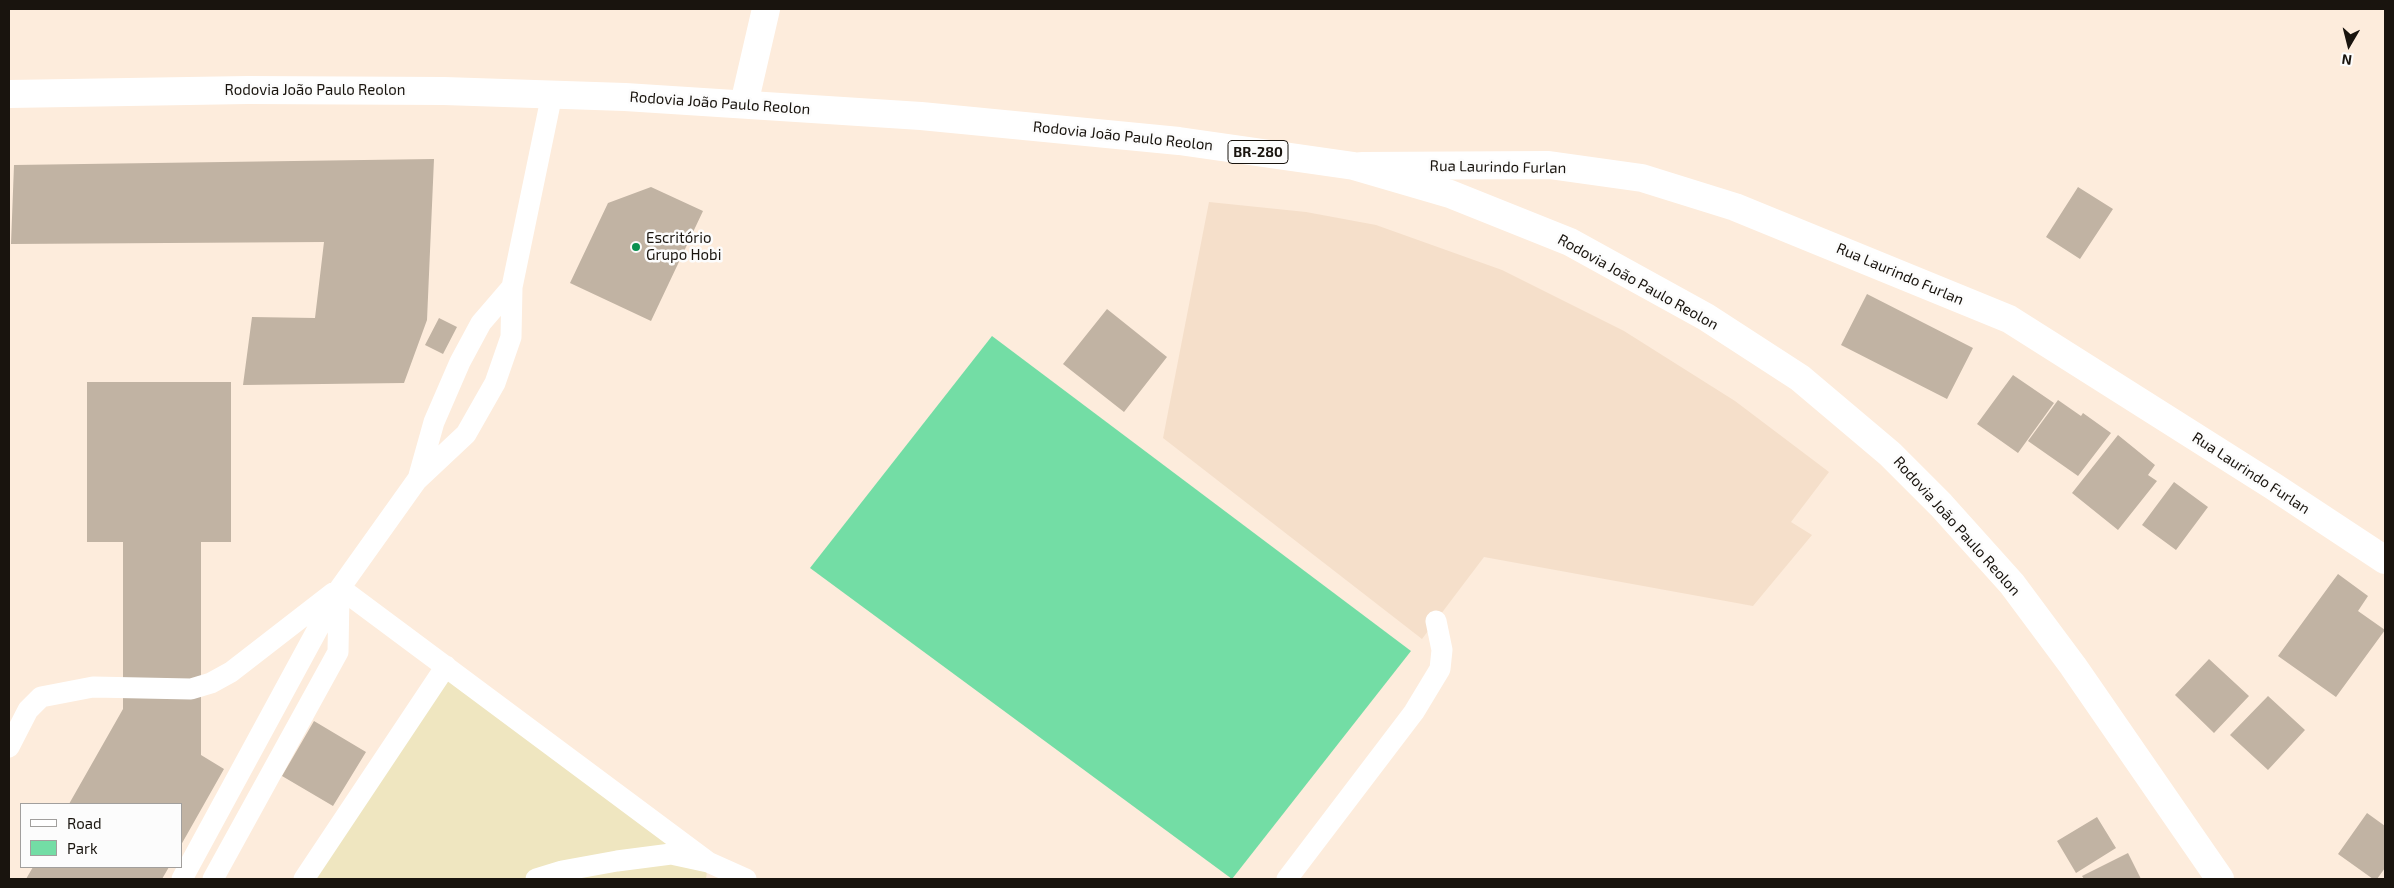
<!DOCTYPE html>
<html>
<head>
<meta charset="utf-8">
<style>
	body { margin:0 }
	#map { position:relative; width:2394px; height:888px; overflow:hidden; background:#fdecdc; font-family:"Exo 2",sans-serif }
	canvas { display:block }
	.frame { position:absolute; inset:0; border:10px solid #19140e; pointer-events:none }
	.legend { position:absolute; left:20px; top:803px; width:162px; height:65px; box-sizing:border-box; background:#fcfcfc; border:1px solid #a19f9d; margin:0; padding:6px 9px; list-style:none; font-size:15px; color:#19140e }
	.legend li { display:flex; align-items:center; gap:10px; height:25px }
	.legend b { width:25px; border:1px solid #a19f9d }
	.north { position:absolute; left:2324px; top:20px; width:50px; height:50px; -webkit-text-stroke:4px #fcfcfc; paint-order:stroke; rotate:188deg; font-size:14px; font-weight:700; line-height:20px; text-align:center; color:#19140e }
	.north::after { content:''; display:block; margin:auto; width:18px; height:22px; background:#19140e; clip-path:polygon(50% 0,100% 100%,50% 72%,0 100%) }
</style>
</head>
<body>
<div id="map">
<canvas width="2394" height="888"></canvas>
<div class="frame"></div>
<ul class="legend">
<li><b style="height:6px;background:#fff"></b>Road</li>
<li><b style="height:14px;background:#73dda5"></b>Park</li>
</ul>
<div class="north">N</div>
</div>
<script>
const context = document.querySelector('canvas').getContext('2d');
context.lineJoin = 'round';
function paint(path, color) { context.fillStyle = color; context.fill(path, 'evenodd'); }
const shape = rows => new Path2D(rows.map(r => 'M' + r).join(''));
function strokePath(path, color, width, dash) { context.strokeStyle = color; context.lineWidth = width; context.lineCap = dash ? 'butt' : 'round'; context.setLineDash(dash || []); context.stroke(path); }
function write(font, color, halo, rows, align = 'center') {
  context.font = font + ' "Exo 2",sans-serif'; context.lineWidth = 5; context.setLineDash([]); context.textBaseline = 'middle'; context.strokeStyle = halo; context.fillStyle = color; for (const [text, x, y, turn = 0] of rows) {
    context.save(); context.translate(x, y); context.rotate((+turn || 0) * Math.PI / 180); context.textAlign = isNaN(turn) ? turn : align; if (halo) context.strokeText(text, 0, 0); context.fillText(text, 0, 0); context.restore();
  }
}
paint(shape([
	[1209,202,1306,212,1376,225,1502,270,1624,331,1735,401,1829,472,1791,522,1812,535,1753,606,1484,557,1422,639,1163,438]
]), '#f5dfca');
paint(shape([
	[992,336,1411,651,1232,879,810,568]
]), '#73dda5');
paint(shape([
	[446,666,708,862,706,879,304,879]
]), '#efe6c0');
paint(shape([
	[434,159,427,320,404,383,243,385,252,317,315,318,324,242,11,244,14,165],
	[651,187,703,211,651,321,570,283,608,203],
	[2078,187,2113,209,2080,259,2046,237],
	[1867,294,1973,348,1947,399,1841,345],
	[1107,309,1167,357,1124,412,1063,364],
	[439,318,457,327,443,354,425,345],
	[2013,375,2054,403,2018,453,1977,424],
	[87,382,231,382,231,542,201,542,201,755,224,769,181,845,181,804,69,804,123,709,123,542,87,542],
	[2058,400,2081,416,2083,413,2111,433,2078,476,2028,441],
	[2118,435,2155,465,2148,475,2157,481,2118,530,2072,493],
	[2174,482,2208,507,2176,550,2142,525],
	[2338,574,2368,596,2358,611,2385,630,2336,697,2278,656],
	[2209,659,2249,696,2214,733,2175,695],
	[2268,696,2305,730,2268,770,2230,735],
	[314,721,366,752,333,806,282,776],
	[2367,813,2385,826,2385,868,2377,879,2373,879,2338,854],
	[2097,817,2116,848,2076,873,2057,841],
	[2128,853,2141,879,2084,879,2082,876],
	[33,867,169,867,162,879,26,879]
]), '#c1b3a3');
strokePath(shape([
	[418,479,434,422,460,362,481,323,512,287],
	[340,588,708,862],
	[9,747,28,710,41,697,93,687,191,689,211,683,231,672,333,593],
	[182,879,340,588,417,480,466,434,495,383,511,337,512,287,552,94],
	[213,879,338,652,339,594],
	[304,879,446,666],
	[536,879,562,871,617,861,671,854,708,862,746,879],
	[1287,879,1414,712,1440,669,1442,650,1436,621]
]), '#fff', 21);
strokePath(shape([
	[744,104,766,9],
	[1362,166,1549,165,1642,178,1735,207,2009,319,2273,486,2385,560]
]), '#fff', 28);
strokePath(shape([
	[9,94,248,90,444,91,625,97,921,116,1179,141,1354,166,1450,194,1570,242,1706,317,1800,378,1890,454,1941,505,2012,584,2073,666,2220,879]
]), '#fff', 28);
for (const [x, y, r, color] of [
	[636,247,5,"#0a914f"]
]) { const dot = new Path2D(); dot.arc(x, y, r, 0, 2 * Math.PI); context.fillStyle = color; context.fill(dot); strokePath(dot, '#fcfcfc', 2); }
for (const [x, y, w] of [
	[1258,152,60]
]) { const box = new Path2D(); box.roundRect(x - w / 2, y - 11.5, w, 23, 4); context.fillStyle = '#fcfcfc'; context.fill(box); strokePath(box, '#19140e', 1); }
write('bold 14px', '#19140e', null, [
	["BR-280",1258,152]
]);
write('15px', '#19140e', '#fcfcfc', [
	["Rodovia João Paulo Reolon",315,90],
	["Rodovia João Paulo Reolon",720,103,4],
	["Rodovia João Paulo Reolon",1123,136,6],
	["Rua Laurindo Furlan",1498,167,1],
	["Rua Laurindo Furlan",1900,274,23],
	["Rodovia João Paulo Reolon",1638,282,29],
	["Rua Laurindo Furlan",2251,473,33],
	["Rodovia João Paulo Reolon",1957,526,48]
]);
write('15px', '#19140e', '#fcfcfc', [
	["Escritório",646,238],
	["Grupo Hobi",646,255]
], 'left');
</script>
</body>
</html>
